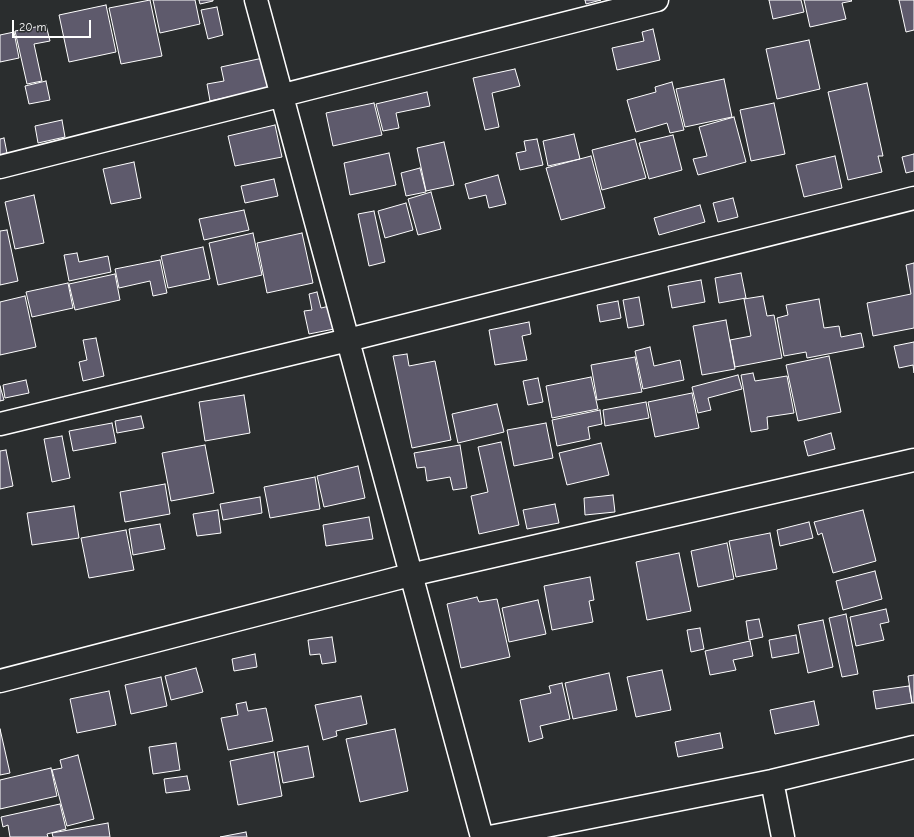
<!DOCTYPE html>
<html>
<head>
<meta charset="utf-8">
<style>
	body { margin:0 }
	#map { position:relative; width:914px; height:837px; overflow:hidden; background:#2a2d2e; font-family:"Comic Neue",sans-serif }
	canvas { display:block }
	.scale { position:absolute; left:12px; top:20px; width:79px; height:18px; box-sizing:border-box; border:2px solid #fff; border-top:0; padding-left:5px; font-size:12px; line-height:14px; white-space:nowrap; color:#fff; -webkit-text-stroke:3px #2a2d2e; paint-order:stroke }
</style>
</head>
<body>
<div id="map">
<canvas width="914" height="837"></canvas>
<div class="scale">20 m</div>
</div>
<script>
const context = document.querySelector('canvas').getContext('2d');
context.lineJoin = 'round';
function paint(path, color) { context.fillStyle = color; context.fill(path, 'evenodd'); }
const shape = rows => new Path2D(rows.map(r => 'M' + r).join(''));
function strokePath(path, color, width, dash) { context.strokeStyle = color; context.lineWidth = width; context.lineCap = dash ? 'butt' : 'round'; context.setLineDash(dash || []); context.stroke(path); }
const building = shape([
	[150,0,162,56,121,64,109,8,150,0],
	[153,0,195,0,200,24,160,33,153,0],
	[199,0,213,0,213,1,200,4,199,0],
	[585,0,601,0,586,4,585,0],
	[769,0,801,0,804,12,773,19,769,0],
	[804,0,851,0,852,1,842,3,846,19,810,27,804,0],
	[899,0,914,0,914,30,906,32,899,0],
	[106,5,116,52,69,62,59,15,106,5],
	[217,7,223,35,208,39,201,10,217,7],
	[46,25,50,41,34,44,42,81,27,84,15,31,46,25],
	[653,29,660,60,617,70,612,48,644,41,642,32,653,29],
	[14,32,19,58,0,62,0,35,14,32],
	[809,40,820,89,777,99,766,49,809,40],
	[263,58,269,88,210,101,207,84,224,81,221,67,263,58],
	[515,69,520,86,492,93,499,127,485,130,473,78,515,69],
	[724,79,732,117,685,127,676,89,724,79],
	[46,81,50,100,29,104,25,86,46,81],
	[672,82,684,130,670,133,667,123,636,132,627,100,656,92,655,87,672,82],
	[867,83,883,156,878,156,882,172,848,180,828,92,867,83],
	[427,92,430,106,396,113,399,128,383,131,376,104,427,92],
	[374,103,382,135,333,146,326,113,374,103],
	[774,103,785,154,751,161,740,110,774,103],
	[734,117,746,162,698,175,693,159,707,156,699,127,734,117],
	[62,120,65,137,38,143,35,126,62,120],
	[275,125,282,157,235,166,228,136,275,125],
	[574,134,580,159,548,166,543,141,574,134],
	[673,135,682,170,649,179,639,143,673,135],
	[4,138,7,153,0,155,0,139,4,138],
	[537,139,543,165,520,170,516,153,526,151,524,141,537,139],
	[635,139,646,178,602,190,592,150,635,139],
	[444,142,454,185,426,191,417,148,444,142],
	[389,153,396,185,350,195,344,163,389,153],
	[914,154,914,171,906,173,902,157,914,154],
	[591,156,605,208,561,220,546,168,591,156],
	[835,156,842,188,804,197,796,165,835,156],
	[134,162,141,198,111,204,103,169,134,162],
	[420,168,426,192,406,196,401,173,420,168],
	[498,175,506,204,489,208,486,195,469,199,465,184,498,175],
	[274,179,278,196,245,203,241,186,274,179],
	[431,192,441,229,418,235,408,199,431,192],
	[34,195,44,243,15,249,5,202,34,195],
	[733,198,738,217,718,222,713,203,733,198],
	[406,203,413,230,385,238,378,211,406,203],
	[700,205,705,222,659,235,654,218,700,205],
	[244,210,249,230,204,240,199,219,244,210],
	[374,211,385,262,369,266,358,214,374,211],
	[7,230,18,281,0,285,0,231,7,230],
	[253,233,262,275,218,285,209,243,253,233],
	[302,233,313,283,267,293,257,243,302,233],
	[203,247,210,279,168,288,161,256,203,247],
	[77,253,79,262,108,256,111,272,69,281,64,255,77,253],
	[160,260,167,293,153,296,150,281,119,288,115,269,160,260],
	[914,263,914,328,873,336,867,303,911,294,906,265,914,263],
	[741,273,746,298,719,303,715,278,741,273],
	[115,274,120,300,75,310,69,284,115,274],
	[701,280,705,302,672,308,668,286,701,280],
	[68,283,73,308,32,317,26,292,68,283],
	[317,292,321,308,334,305,339,328,309,334,304,311,312,310,309,294,317,292],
	[25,296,36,347,0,355,0,302,25,296],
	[763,296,767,316,774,315,782,358,735,367,730,340,751,336,744,299,763,296],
	[639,297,644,325,628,328,623,300,639,297],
	[819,299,824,328,839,326,841,337,861,333,864,347,807,358,806,352,784,356,777,318,788,315,786,305,819,299],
	[618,301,621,318,600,322,597,305,618,301],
	[726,320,735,369,702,375,693,326,726,320],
	[529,322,531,334,522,336,527,360,495,365,489,330,529,322],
	[96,338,104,376,83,381,79,362,87,360,83,340,96,338],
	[914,342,914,373,913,365,899,368,894,346,914,342],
	[650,347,654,366,680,360,684,380,643,389,635,351,650,347],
	[407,354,409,366,435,361,451,440,412,448,393,356,407,354],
	[829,356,841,412,798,421,786,365,829,356],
	[635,357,642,392,597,400,591,365,635,357],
	[753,373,755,381,787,376,794,413,767,417,768,429,751,432,741,375,753,373],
	[738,375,742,389,708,398,711,410,698,413,692,387,738,375],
	[591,377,598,409,552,418,546,386,591,377],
	[538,378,543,402,528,405,523,381,538,378],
	[26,380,29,393,5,398,3,385,26,380],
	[0,386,4,400,0,401,0,386],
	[692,393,699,428,655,437,648,402,692,393],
	[244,395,250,433,205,441,199,402,244,395],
	[646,402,649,418,605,426,603,410,646,402],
	[497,404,504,432,458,443,452,414,497,404],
	[600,410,602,424,588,427,590,439,557,446,552,420,600,410],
	[141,416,144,428,117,433,115,421,141,416],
	[112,423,116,443,73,451,69,431,112,423],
	[546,423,553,458,514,466,507,430,546,423],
	[831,433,835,449,808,456,804,441,831,433],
	[62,436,70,478,52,482,44,439,62,436],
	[501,442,519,525,479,534,471,496,488,492,478,447,501,442],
	[601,443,609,475,567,485,559,453,601,443],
	[205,445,214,493,171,501,162,453,205,445],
	[460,445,467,488,453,490,450,477,427,481,425,467,417,468,414,453,460,445],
	[6,450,13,486,0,489,0,451,6,450],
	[358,466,365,498,324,507,317,476,358,466],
	[315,477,320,509,270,518,264,487,315,477],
	[165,484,170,514,125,522,120,492,165,484],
	[613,495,615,512,585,515,584,498,613,495],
	[260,497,262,513,223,520,220,504,260,497],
	[555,504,559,523,527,529,523,510,555,504],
	[74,506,79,538,32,545,27,513,74,506],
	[218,510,221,533,197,536,193,514,218,510],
	[863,510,876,561,833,573,822,533,818,535,814,522,863,510],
	[369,517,373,539,326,546,323,525,369,517],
	[809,522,813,538,780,546,777,530,809,522],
	[160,524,165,549,133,555,129,529,160,524],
	[126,530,134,570,89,578,81,538,126,530],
	[770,533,777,569,736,577,729,541,770,533],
	[727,543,734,579,698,587,691,551,727,543],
	[679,553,691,611,647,620,636,562,679,553],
	[875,571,882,599,843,610,836,581,875,571],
	[590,577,594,600,589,601,593,622,552,630,544,586,590,577],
	[477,597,479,602,497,599,510,657,461,668,447,604,477,597],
	[538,600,546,634,509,642,502,608,538,600],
	[886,609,889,622,880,624,884,640,856,646,850,617,886,609],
	[846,614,858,674,842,677,829,618,846,614],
	[759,619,763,637,749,640,746,621,759,619],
	[823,620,833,667,808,673,798,625,823,620],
	[700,628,704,649,691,652,687,630,700,628],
	[796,635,799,653,772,658,769,640,796,635],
	[332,637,336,662,322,664,320,654,310,655,308,640,332,637],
	[750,641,753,656,733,660,736,670,710,675,705,651,750,641],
	[255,654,257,667,234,671,232,659,255,654],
	[196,668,203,692,171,700,165,676,196,668],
	[662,670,671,710,636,717,627,677,662,670],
	[609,673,617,710,573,719,565,683,609,673],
	[914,675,914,703,912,703,908,676,914,675],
	[161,677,167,706,131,714,125,685,161,677],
	[562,683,570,719,540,726,543,738,529,742,520,700,551,693,549,686,562,683],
	[909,686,912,703,876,709,873,691,909,686],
	[109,691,116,725,77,733,70,699,109,691],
	[361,696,367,724,336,731,337,736,323,740,315,705,361,696],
	[814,701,819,725,775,734,770,710,814,701],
	[246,702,248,711,266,708,273,741,228,750,221,718,238,715,236,704,246,702],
	[0,729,10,773,0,775,0,729],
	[395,729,408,791,360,802,346,739,395,729],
	[720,733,723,748,678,757,675,742,720,733],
	[176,743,180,770,153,774,149,747,176,743],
	[308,746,314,777,283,783,277,752,308,746],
	[274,752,282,796,238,805,230,761,274,752],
	[78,755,94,819,67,826,52,770,62,768,60,760,78,755],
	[51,768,57,796,0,809,0,780,51,768],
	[187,776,190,790,166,793,164,779,187,776],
	[60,804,66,829,47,834,48,837,10,837,8,825,3,827,1,817,60,804],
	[108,823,110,837,53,837,52,833,108,823],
	[246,832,247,837,220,837,246,832]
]);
paint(building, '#5e5a6c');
strokePath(building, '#fff', 1);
const minor = shape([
	[256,0,482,837],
	[0,167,657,0],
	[0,424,348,340,914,198],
	[0,681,410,575,914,460],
	[772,781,783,837],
	[490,837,772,781,914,747]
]);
strokePath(minor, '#fff', 25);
strokePath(minor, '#2a2d2e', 22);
</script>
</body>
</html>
